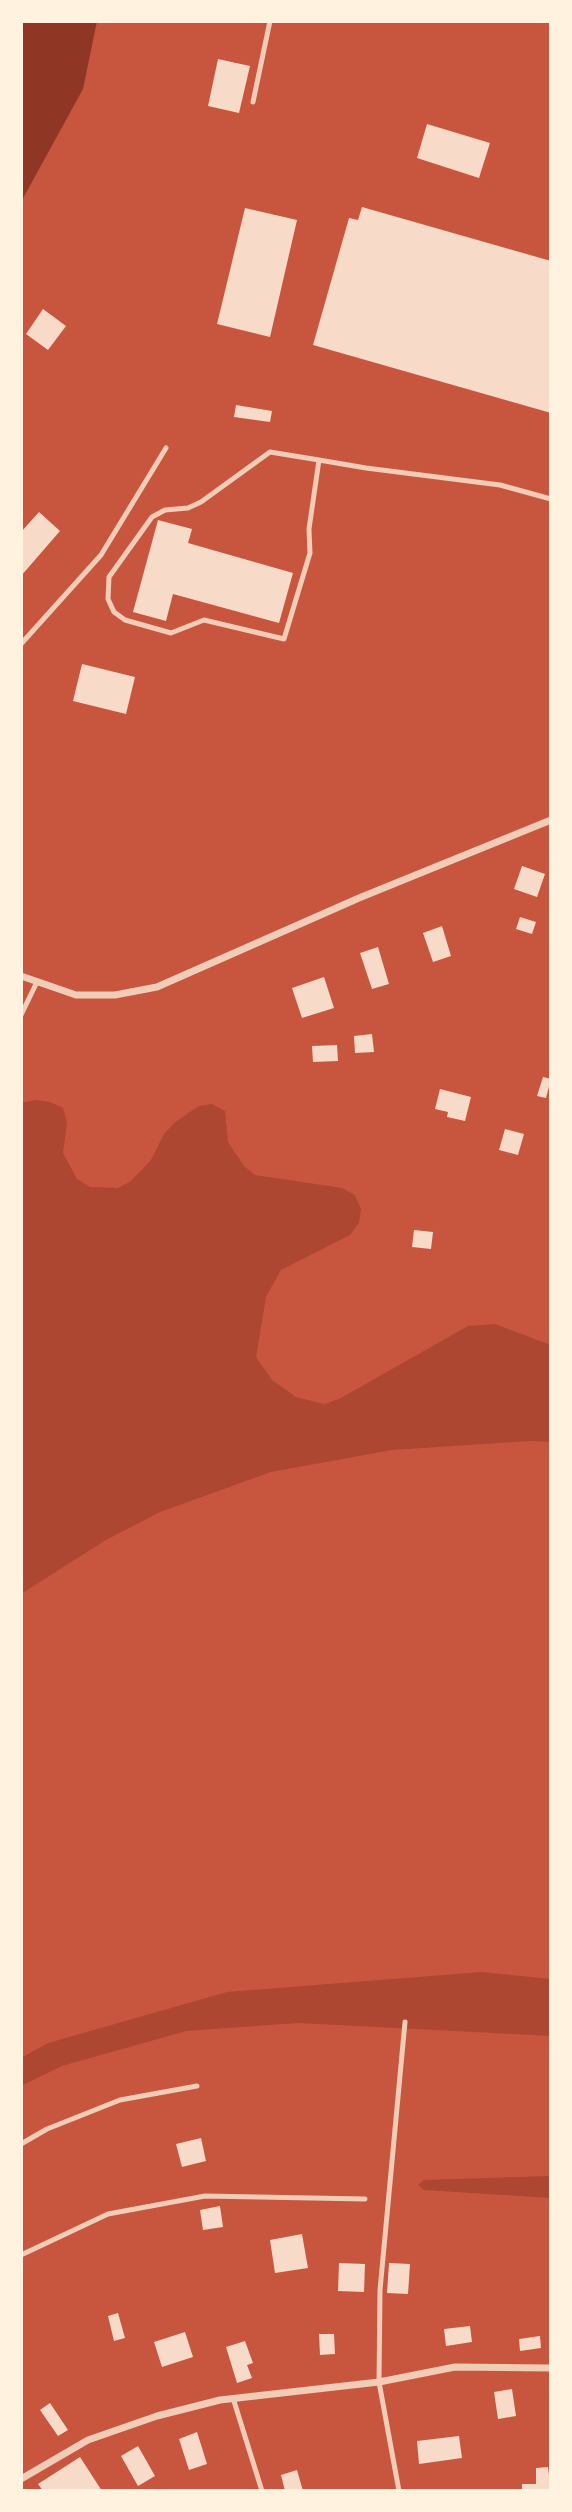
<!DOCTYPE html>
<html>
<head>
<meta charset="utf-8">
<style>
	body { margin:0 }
	#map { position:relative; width:572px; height:2512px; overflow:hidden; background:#c8553d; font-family:Overpass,sans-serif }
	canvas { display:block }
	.frame { position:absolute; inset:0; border:23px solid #fff3e0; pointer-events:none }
</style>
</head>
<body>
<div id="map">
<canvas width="572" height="2512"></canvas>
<div class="frame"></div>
</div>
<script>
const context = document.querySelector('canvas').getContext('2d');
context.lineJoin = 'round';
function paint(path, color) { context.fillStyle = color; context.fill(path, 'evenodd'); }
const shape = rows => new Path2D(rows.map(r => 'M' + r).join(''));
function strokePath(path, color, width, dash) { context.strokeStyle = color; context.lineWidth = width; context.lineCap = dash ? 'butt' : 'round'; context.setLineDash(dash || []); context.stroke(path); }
paint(shape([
	[36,1100,50,1102,63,1108,67,1123,63,1153,77,1179,90,1187,118,1188,131,1181,151,1160,164,1134,174,1123,199,1106,212,1104,225,1111,228,1142,244,1166,255,1175,342,1188,355,1195,361,1209,359,1223,350,1235,281,1270,266,1297,256,1357,272,1380,296,1397,324,1404,339,1399,468,1326,495,1324,551,1345,551,1442,530,1441,392,1450,271,1472,160,1512,106,1540,21,1594,21,1103],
	[482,1972,551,1979,551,2036,298,2023,186,2031,62,2066,21,2086,21,2058,48,2043,227,1992],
	[551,2176,551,2198,424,2190,418,2185,424,2180]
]), '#ae4732');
paint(shape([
	[21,21,97,21,83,89,21,202]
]), '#8f3625');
paint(shape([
	[218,59,250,66,239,113,208,106],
	[427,124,490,143,479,178,417,158],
	[362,207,551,261,551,413,313,345,349,218,358,220],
	[245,208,297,220,270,337,217,324],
	[43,309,66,326,48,350,26,334],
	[236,405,272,411,270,422,234,417],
	[39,512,60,531,21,576,21,532],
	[158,520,192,529,188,543,293,573,279,623,173,594,166,621,133,612],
	[82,664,135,677,126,714,73,701],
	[522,866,545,874,537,897,514,889],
	[520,917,536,922,532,934,516,929],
	[442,926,451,956,433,962,423,933],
	[378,947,389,984,372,989,360,953],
	[324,977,334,1008,302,1018,292,988],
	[372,1034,374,1052,355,1053,354,1036],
	[337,1045,338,1061,313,1062,312,1046],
	[543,1077,551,1079,546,1098,537,1096],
	[440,1089,471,1097,465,1121,447,1117,448,1112,435,1109],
	[505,1129,524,1134,518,1155,499,1150],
	[414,1230,433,1232,431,1249,412,1247],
	[201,2138,206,2161,182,2167,176,2144],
	[220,2206,223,2227,203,2230,200,2210],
	[302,2234,308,2268,275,2273,270,2240],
	[339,2263,365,2264,364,2292,338,2291],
	[389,2263,410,2264,408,2294,387,2293],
	[118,2313,125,2338,114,2341,108,2316],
	[470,2326,472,2342,446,2346,444,2329],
	[185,2332,193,2357,162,2367,154,2342],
	[319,2334,334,2334,335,2354,320,2355],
	[540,2336,541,2348,520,2351,519,2339],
	[245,2341,253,2363,247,2365,252,2378,237,2383,226,2347],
	[512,2389,516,2416,498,2419,494,2392],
	[50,2403,68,2430,58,2436,40,2410],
	[197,2432,207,2464,189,2470,179,2439],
	[459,2436,462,2458,419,2464,417,2441],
	[138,2446,155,2476,138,2486,121,2456],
	[80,2457,102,2491,43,2491,38,2484],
	[548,2467,551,2491,522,2491,522,2484,536,2484,536,2468],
	[297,2470,303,2491,285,2491,281,2475]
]), '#f7dbc8');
strokePath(shape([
	[253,102,270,21],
	[319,460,309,529,310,553,284,639,204,620,171,633,125,620,114,612,108,599,109,577,152,517,165,510,188,508,201,502,270,452,319,460,366,468,500,485,551,499],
	[21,644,101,555,166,448],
	[21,1015,36,984],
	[21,2144,47,2129,120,2100,197,2086],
	[21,2255,108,2214,205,2196,365,2199],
	[233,2398,262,2491],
	[399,2491,379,2382,380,2290,405,2022]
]), '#f1ccb7', 5);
strokePath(shape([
	[21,976,76,995,115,995,157,987,359,898,551,820],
	[21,2479,88,2440,157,2416,220,2400,379,2382,455,2367,551,2368]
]), '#f1ccb7', 7);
</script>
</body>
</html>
